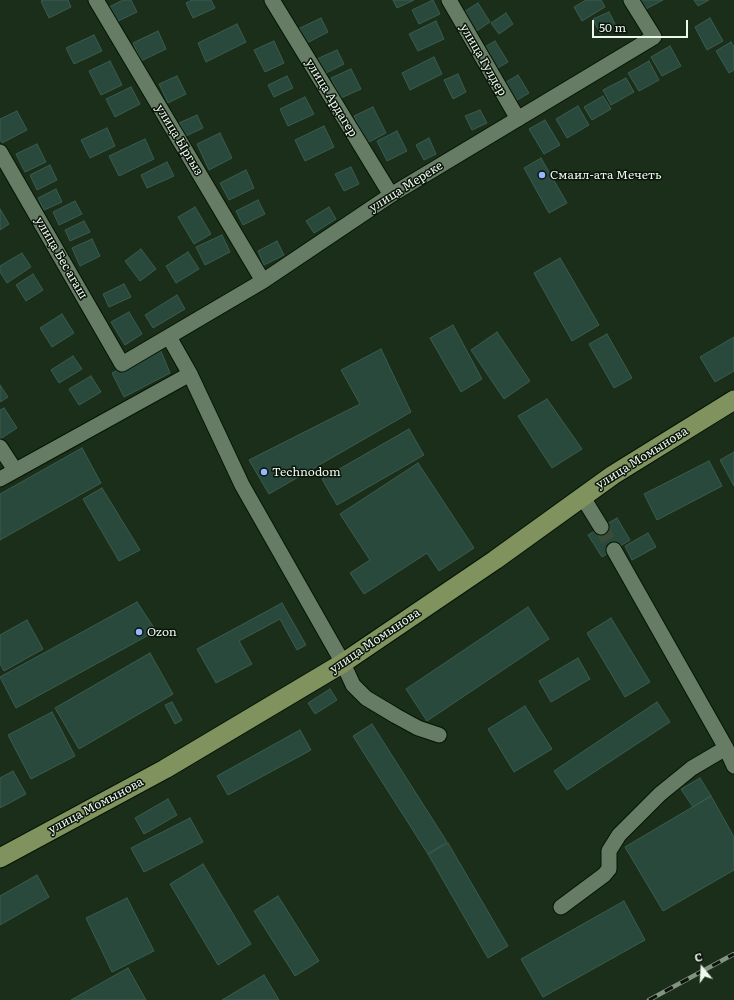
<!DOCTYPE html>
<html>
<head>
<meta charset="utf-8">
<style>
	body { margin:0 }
	#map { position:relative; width:734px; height:1000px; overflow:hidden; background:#1b2e1a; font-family:Literata,serif }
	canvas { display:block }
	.north { position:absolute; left:682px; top:948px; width:40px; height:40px; -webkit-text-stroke:3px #0b140b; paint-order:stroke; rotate:342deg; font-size:11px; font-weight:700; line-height:16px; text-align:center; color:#ebf8ea }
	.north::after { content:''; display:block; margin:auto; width:14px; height:18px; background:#ebf8ea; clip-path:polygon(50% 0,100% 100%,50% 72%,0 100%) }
	.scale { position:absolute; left:592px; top:20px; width:96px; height:18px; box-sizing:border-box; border:2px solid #ebf8ea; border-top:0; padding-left:5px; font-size:12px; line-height:14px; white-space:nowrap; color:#ebf8ea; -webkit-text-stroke:3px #0b140b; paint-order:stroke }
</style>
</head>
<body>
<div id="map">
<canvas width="734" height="1000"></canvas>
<div class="north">С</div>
<div class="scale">50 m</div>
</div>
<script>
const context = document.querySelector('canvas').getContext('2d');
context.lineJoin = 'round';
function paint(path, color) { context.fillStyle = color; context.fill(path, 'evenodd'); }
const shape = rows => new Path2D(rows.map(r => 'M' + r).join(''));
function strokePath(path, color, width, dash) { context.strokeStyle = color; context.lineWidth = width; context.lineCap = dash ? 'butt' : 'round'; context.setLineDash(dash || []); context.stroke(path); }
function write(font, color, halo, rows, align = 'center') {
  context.font = font + ' Literata,serif'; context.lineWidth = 3; context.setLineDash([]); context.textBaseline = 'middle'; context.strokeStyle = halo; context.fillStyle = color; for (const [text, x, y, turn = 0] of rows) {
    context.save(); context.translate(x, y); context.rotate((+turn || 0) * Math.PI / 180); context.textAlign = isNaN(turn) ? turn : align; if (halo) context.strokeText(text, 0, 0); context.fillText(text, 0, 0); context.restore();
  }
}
const building = shape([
	[44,0,68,0,71,7,49,18,41,1,44,0],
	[123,0,131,0,137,12,114,23,107,8,123,0],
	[192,0,211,0,215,8,193,18,186,3,192,0],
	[393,0,414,0,397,8,393,0],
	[433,0,440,14,419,24,412,10,433,0],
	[586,0,601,0,605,7,582,21,574,7,586,0],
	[636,0,663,0,642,11,636,0],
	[694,0,709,0,698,6,694,0],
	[478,3,490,22,475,32,462,13,478,3],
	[609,12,616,26,600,34,593,19,609,12],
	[506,13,513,24,499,34,491,23,506,13],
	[321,18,328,32,305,44,298,29,321,18],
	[710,18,723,41,707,50,695,27,710,18],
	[436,21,444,39,418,51,409,34,436,21],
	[237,24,246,42,206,62,198,43,237,24],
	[158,31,166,49,141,61,133,43,158,31],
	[94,35,102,51,74,64,66,48,94,35],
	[274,41,284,63,265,72,254,50,274,41],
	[495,41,508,62,496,69,483,48,495,41],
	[731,42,734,47,734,70,729,73,716,51,731,42],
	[670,46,681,66,662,76,651,57,670,46],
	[337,50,344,64,324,74,317,59,337,50],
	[434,57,442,74,410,90,402,73,434,57],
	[110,61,122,85,101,95,89,71,110,61],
	[649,61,659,80,639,91,628,73,649,61],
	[351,69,361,89,341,98,331,78,351,69],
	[458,74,466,92,453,99,444,80,458,74],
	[518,75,529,93,514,102,503,84,518,75],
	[177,76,186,94,168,103,159,84,177,76],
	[287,76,293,88,274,97,268,85,287,76],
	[626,78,634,92,611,105,603,90,626,78],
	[131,87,140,104,115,117,106,99,131,87],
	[603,96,611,109,592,120,584,107,603,96],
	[305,97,314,114,288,126,280,109,305,97],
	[578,106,589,125,567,138,556,119,578,106],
	[373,107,386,133,367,143,354,116,373,107],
	[480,110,487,123,472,130,465,116,480,110],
	[17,111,27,130,2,143,0,139,0,119,17,111],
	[197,115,203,128,186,136,179,123,197,115],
	[545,120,560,145,544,154,529,129,545,120],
	[324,126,334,147,305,161,295,140,324,126],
	[107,128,115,146,90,158,81,140,107,128],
	[397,131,407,151,387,161,377,141,397,131],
	[220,133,232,158,209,170,197,144,220,133],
	[429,138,436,154,424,160,416,145,429,138],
	[145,139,154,159,119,176,109,156,145,139],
	[37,144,46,162,25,172,16,154,37,144],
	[541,158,567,203,549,213,524,168,541,158],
	[167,162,174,176,147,188,141,175,167,162],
	[50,165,57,180,37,190,30,175,50,165],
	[351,167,359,184,344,191,335,174,351,167],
	[246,170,254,188,229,200,220,183,246,170],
	[56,189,62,202,44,210,38,198,56,189],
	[258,200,265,214,243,225,236,211,258,200],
	[75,201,82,214,59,225,53,212,75,201],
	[195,207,211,234,194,244,178,217,195,207],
	[329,207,336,219,314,233,306,221,329,207],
	[0,209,9,224,0,230,0,209],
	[84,221,90,232,70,241,65,230,84,221],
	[222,235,230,252,205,265,196,247,222,235],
	[92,239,100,256,80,266,72,248,92,239],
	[277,241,284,255,264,265,258,251,277,241],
	[141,249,156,269,140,281,125,261,141,249],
	[188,252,199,269,176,283,166,266,188,252],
	[22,253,31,267,7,283,0,272,0,266,22,253],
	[560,258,599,325,572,341,534,273,560,258],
	[33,274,43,290,26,301,16,285,33,274],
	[124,284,131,297,109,307,103,294,124,284],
	[177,295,185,309,153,328,145,315,177,295],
	[129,312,142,334,125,345,111,322,129,312],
	[62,314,74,333,52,347,40,328,62,314],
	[453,325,482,379,461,392,430,338,453,325],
	[497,332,530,381,504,399,471,350,497,332],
	[607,334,632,378,614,388,589,344,607,334],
	[734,337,734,371,715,382,700,357,734,337],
	[160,349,170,373,124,397,112,373,160,349],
	[381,349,411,412,269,494,249,460,360,404,341,370,381,349],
	[73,356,82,369,59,383,51,370,73,356],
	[91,376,101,392,79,405,69,389,91,376],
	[0,385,8,397,0,402,0,385],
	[547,399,582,449,552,468,518,416,547,399],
	[4,408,17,428,0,439,0,410,4,408],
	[409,429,424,455,337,505,322,479,409,429],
	[82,448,101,483,0,540,0,494,82,448],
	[734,452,734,486,720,460,734,452],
	[709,461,722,486,657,520,644,494,709,461],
	[418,463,474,548,439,571,427,553,364,594,350,573,370,560,340,514,418,463],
	[102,488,140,550,119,561,83,499,102,488],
	[617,518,630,540,602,557,588,535,617,518],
	[648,533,656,547,632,560,625,546,648,533],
	[137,602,156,631,16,708,0,677,137,602],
	[282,603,306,645,297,650,280,619,239,641,252,664,216,683,197,649,282,603],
	[528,607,549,639,427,721,406,689,528,607],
	[611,618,650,682,625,697,587,633,611,618],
	[27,620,43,649,4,671,0,664,0,635,27,620],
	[150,653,173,694,79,749,55,708,150,653],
	[578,658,590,679,551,702,539,681,578,658],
	[330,689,337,700,315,714,308,703,330,689],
	[172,702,182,720,175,724,165,705,172,702],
	[657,702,670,722,567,790,554,771,657,702],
	[525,706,552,749,514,772,488,729,525,706],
	[52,712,75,756,31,779,8,735,52,712],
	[372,724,447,842,428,854,353,736,372,724],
	[300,730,311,750,228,795,217,776,300,730],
	[13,771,26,794,0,808,0,778,13,771],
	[700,778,711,796,693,807,681,789,700,778],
	[711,796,734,837,734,870,663,911,625,847,711,796],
	[168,799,177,815,144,834,135,818,168,799],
	[190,818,203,842,144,872,131,848,190,818],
	[448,843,508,946,488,958,428,854,448,843],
	[203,864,251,944,218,965,170,884,203,864],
	[37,875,49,897,0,925,0,896,37,875],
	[278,896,319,961,295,976,254,911,278,896],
	[127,898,154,951,112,972,86,918,127,898],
	[624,901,645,940,543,997,521,959,624,901],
	[128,968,146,1000,71,1000,128,968],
	[264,975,279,1000,222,1000,264,975]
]);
paint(building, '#28493c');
strokePath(building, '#3b5c4f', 1);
strokePath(shape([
	[601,527,614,550]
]), '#3a4c39', 15, [15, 8]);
const minor = shape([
	[96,0,263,281],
	[272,0,391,195],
	[449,0,518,119],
	[0,152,122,364,263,281,391,195,654,37,631,0],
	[169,337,190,374,242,485,343,663,353,685,366,698,396,716,418,728,439,735],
	[0,447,15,470],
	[0,479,190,374],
	[582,496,601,527],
	[614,550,726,748,734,766],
	[561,907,604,875,609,869,609,851,619,835,660,794,692,768,726,748]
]);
const major = shape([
	[0,858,165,769,343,663,495,560,613,475,734,400]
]);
strokePath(minor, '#041604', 17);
strokePath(major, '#041604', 21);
strokePath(minor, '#667c64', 15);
strokePath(major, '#80925d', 19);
const rail = shape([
	[649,1000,734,954]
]);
strokePath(rail, '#839382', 4.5);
strokePath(rail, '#0b140b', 3, [9]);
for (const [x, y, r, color] of [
	[542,175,4,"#96b6fd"],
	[264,472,4,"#96b6fd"],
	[139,632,4,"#96b6fd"]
]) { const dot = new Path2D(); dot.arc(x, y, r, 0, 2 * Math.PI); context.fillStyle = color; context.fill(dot); strokePath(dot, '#0b140b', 1.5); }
write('12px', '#ebf8ea', '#0b140b', [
	["улица Гулдер",483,60,60],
	["улица Ардагер",331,98,59],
	["улица Ыргыз",179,140,59],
	["улица Мереке",406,187,-32],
	["улица Бес агаш",61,258,60],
	["улица Момынова",642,458,-32],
	["улица Момынова",375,641,-34],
	["улица Момынова",96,806,-28]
]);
write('12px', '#ebf8ea', '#0b140b', [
	["Смаил-ата Мечеть",550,175],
	["Technodom",272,472],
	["Ozon",147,632]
], 'left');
</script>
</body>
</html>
